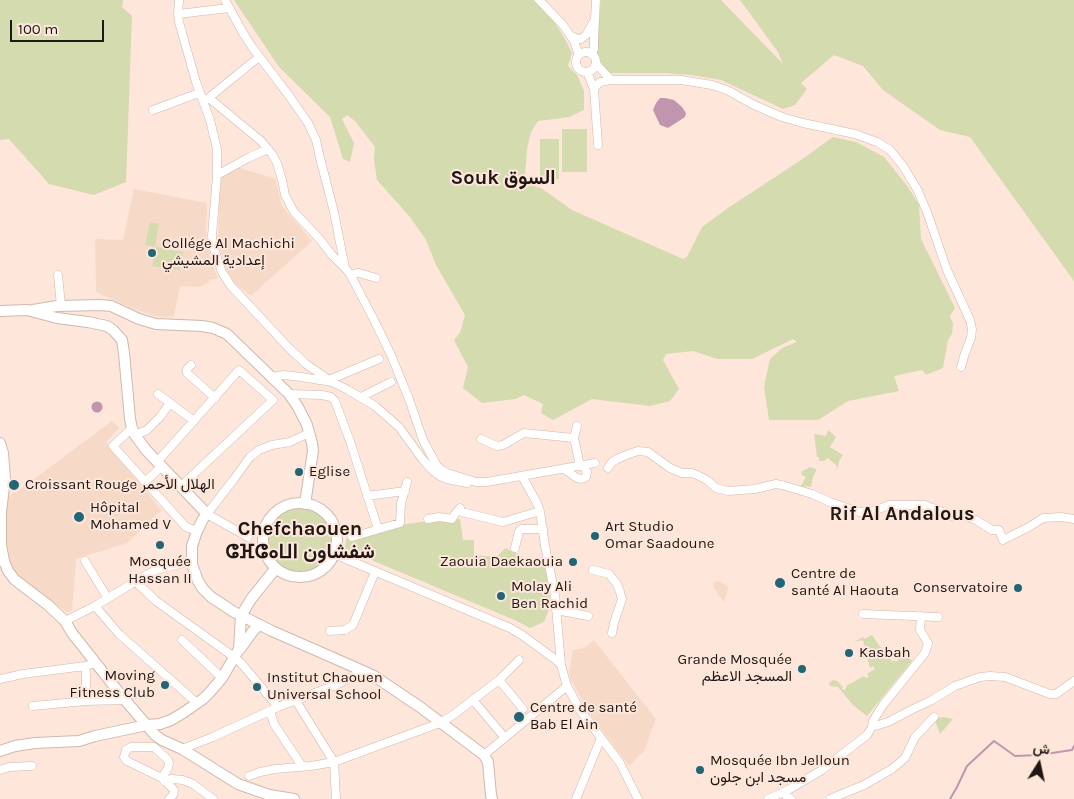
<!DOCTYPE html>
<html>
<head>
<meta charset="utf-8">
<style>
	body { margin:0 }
	#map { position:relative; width:1074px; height:799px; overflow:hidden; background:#fee6da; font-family:Karla,Vazirmatn,sans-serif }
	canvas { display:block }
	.north { position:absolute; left:1014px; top:739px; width:50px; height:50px; -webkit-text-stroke:4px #fee6da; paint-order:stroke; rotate:10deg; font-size:14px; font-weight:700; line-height:20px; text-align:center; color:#1f1713 }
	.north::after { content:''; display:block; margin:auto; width:18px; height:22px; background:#1f1713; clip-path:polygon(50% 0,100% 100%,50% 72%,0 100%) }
	.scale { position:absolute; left:10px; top:20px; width:94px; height:22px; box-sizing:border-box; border:2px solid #1f1713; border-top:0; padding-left:6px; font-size:15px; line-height:18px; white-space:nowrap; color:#1f1713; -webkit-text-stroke:4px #fee6da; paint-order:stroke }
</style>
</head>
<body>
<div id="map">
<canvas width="1074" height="799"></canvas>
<div class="north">ش</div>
<div class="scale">100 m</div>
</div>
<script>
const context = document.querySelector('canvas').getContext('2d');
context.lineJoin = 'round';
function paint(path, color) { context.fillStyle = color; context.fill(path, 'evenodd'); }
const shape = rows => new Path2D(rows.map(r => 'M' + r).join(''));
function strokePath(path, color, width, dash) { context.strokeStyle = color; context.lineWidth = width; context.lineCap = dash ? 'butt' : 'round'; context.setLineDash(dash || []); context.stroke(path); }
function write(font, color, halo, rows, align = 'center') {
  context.font = font + ' Karla,Vazirmatn,"Noto Sans Tifinagh",sans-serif'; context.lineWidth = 4; context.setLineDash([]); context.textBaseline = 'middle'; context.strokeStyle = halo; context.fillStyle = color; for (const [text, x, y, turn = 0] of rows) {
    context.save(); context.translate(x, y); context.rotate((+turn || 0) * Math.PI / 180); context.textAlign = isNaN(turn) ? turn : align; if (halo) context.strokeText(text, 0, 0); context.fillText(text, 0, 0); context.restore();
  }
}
paint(shape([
	[237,167,275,179,282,206,312,241,251,296,230,280,218,245,220,175],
	[134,189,207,203,206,237,213,266,218,278,209,280,209,282,200,287,180,286,174,316,165,317,154,316,132,308,96,292,95,239,123,240],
	[112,421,119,428,106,442,162,511,156,515,127,543,76,559,72,611,67,612,26,584,9,567,3,539,7,497,22,488],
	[715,581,720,582,727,586,728,589,724,602,717,593,718,592,713,587],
	[594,640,656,719,644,751,629,766,589,713,570,678,569,673,573,650,584,648]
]), '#f7d9c8');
paint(shape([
	[0,0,123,0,122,7,132,16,126,182,94,195,49,184,9,139,0,140],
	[234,0,533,0,551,16,566,41,572,53,568,66,577,75,584,91,584,110,569,117,538,121,531,132,527,149,525,174,522,181,519,182,541,188,572,210,683,259,687,257,702,227,728,208,801,160,833,137,856,142,884,157,908,187,919,205,921,239,955,308,950,316,953,324,952,334,948,340,943,368,926,375,922,370,894,376,899,391,848,401,818,420,769,420,764,387,770,359,782,348,797,342,793,339,752,359,718,359,693,351,666,354,663,360,679,389,670,401,650,406,592,399,553,420,541,413,543,404,524,395,515,399,482,403,463,388,468,367,454,340,460,333,465,315,436,265,426,240,410,217,377,180,374,160,375,147,355,121,347,115,342,119,354,143,350,162,343,159,330,117,279,67],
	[601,0,721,0,783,64,778,52,740,0,1074,0,1074,281,970,137,940,130,883,90,863,66,834,55,801,83,807,89,795,105,783,109,721,80,691,75,664,73,607,73,596,52],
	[562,129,587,129,587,172,562,172],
	[540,139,559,139,559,179,540,179],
	[150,222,159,224,155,247,145,245],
	[156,247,183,252,180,270,152,266],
	[828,430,836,437,830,447,843,455,839,461,838,468,832,473,838,467,828,458,824,461,819,461,819,457,817,457,814,434,826,436],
	[810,467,816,469,816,471,813,477,811,487,804,486,803,488,800,487,806,477,802,475,801,472],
	'267 540a33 33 0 1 1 66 0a33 33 0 1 1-66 0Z',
	[441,519,451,520,460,519,463,540,474,540,474,555,496,557,506,548,530,561,545,567,549,583,550,607,544,622,530,628,517,621,345,549,346,539,400,525],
	[872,635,879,645,884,651,867,654,863,640,854,642,863,637,864,639],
	[906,651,912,661,867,716,853,705,838,687,830,686,828,681,830,683,832,680,837,681,843,687,842,689,844,690,847,687,846,686,864,676,866,678,869,677,867,674,875,669,873,666,870,668,867,657,880,655,881,657,887,654,892,662,894,660,896,662],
	[944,717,953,719,940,734,934,718]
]), '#d3dbaf');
paint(shape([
	[660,98,665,98,674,100,682,107,686,113,685,117,668,128,660,125,653,110,656,103],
	'91.5 407a5.5 5.5 0 1 1 11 0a5.5 5.5 0 1 1-11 0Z'
]), '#c295af');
strokePath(shape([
	[950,799,957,787,967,766,994,741,1015,756,1039,755,1072,750,1074,746]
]), '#c295af', 2);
const street = shape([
	[179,0,178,14,179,22,196,82,210,120,217,149,217,175,212,236,213,246,222,272,231,286,288,347,306,364,332,382],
	[225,0,243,33,252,47,290,97,308,123,316,140,320,158,334,212,345,268,350,274,373,318,391,355,409,399,423,440,437,466,442,470,447,473,476,482,487,482,595,463],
	[539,0,563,25,574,41,579,55],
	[178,14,229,8],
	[572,36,578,39,581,39,586,35,594,21],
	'576 62a10 10 0 1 1 20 0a10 10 0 1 1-20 0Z',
	[591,54,594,49,594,39,596,0],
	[596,64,611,80,681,80,712,85,727,90,754,105,782,117,803,123,855,134,877,142,890,150,903,166,917,189,927,212,947,270,970,320,972,329,971,338,965,353,961,367],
	[587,72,594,89,598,145],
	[594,89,597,85,600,82,611,80],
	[209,98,261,141,272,154,277,163,282,180,285,195,294,212,317,236,332,255,345,268],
	[206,100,259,57],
	[153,110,199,93],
	[217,175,248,158,268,149],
	[350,274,359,273,376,278],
	[58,275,61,306],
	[191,365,187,369,187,373,215,398],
	[272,377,284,375,301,377,332,382,348,390,375,406,399,427,423,460,433,471,440,476,447,479,467,483],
	[329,380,379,359],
	[158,394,194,421],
	[289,394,322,395,331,397,335,401,350,441,378,529],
	[361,397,391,382],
	[577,426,574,438,580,466],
	[132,428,113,446,186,527,197,531],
	[135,435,147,430,160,417,170,403],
	[481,439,497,446,503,445,524,433,574,438],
	[157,462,239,370,273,400,180,487],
	[608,468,612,462,617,459,629,454,638,451,648,452,670,468,682,473,692,473,697,475,707,480,716,488,728,491,755,489,776,484,782,485,812,494,830,502,859,512,876,510,889,505,925,505,952,516,953,514,961,515,976,520,992,530,999,530,1003,540,1029,527,1043,518,1061,517,1074,519],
	[564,469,577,478,582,479,586,477,587,472,583,465],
	[522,476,538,505,541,518,545,546,555,595,561,665],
	[145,482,161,467],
	[367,496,405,491],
	[458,511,503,522,540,511],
	[428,519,439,517,452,519,455,514,460,508],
	[248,537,207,514,234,479,250,457,259,450,272,445,290,442,309,433],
	[352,537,400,523,401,504,407,482],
	[515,548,519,531,521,529,543,529],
	[334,554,510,628,522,635,556,660,561,665,567,686,580,710,620,763,638,799],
	[85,561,107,597],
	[593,570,609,574,617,584,620,592,622,599,614,623,612,633],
	[135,581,156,601,234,657,241,663,278,707],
	[95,606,119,634,197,703],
	[556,610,588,616],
	[863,614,938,617],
	[65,621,95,606,148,574,156,570,192,561],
	[330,631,345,630,353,625,375,572],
	[182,640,222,678],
	[85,666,86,674,86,701],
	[0,679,23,674,85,666,96,663],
	[499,680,523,709],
	[473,700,505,738],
	[296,701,334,762,336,799],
	[33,706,86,701,125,700],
	[270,711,274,724,302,766],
	[872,727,888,722,911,710,932,700,955,686,980,677,990,676,1005,677,1050,694,1056,694,1074,681],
	[182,749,213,737,278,707,336,685,352,677,361,670],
	[484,755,567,686],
	[0,770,9,767,32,766],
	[249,776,260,772,275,769,311,766,334,762,440,723,453,715,499,680,519,660],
	[162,778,127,761,124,757,126,750,131,747,154,747,168,760,169,763,168,768,162,778,174,790,173,795,169,799],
	[164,781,172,779,183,780,193,784,213,799],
	[784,792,786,796,791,799],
	[576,799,601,738],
	[768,799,788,790,822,770,867,735,872,727,873,721,883,705,925,653,928,643,920,630,921,616],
	[830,799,864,785,892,769,905,758,915,737,934,717]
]);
const secondary = shape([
	[33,310,57,306,100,305,111,306,139,319,156,324,202,326,213,328,227,334,289,394,298,407,307,425,312,443,313,451,305,504],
	[0,311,27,310,57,318,88,322,107,326,113,330,122,340,124,353,130,419,132,428,135,435,146,450,207,514,203,519,197,531,192,546,192,564,198,581,203,589,211,597,234,612,272,631,361,670,374,676,420,707,484,755,488,762,491,795,492,799],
	[0,443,3,453,5,479,1,512,1,545,4,561,8,571,15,580,48,605,65,621,72,633,125,700,155,735,162,740,182,749,238,784,269,795,294,799],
	'263 540a37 37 0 1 1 74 0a37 37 0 1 1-74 0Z',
	[240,649,253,631,259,625],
	[0,751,15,746,35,743,79,741,95,736,147,725,160,724,171,720,183,713,203,699,210,692,222,678,239,649,241,616,251,599,276,568]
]);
strokePath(street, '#cfb8ac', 9);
strokePath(secondary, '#cfb8ac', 12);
strokePath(street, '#fff', 8);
strokePath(secondary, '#fff', 10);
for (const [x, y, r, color] of [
	[152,253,5,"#206676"],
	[299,472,5,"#206676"],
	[14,485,6,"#206676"],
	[79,517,6,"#206676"],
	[595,536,5,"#206676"],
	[160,545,5,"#206676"],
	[573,562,5,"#206676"],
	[780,583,6,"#206676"],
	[1018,588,5,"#206676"],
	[501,596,5,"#206676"],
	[849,653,5,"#206676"],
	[802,669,5,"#206676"],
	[165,685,5,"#206676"],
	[257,687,5,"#206676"],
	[519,717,6,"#206676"],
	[700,770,5,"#206676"]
]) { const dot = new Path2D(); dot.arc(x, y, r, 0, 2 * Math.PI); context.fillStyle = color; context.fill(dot); strokePath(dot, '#fee6da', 2); }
write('15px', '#1f1713', '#fee6da', [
	["Collége Al Machichi",162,244],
	["إعدادية المشيشي",162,261],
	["Eglise",309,472],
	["Croissant Rouge الهلال الأحمر",25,485],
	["Hôpital",90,508],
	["Mohamed V",90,525],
	["Art Studio",605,527],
	["Omar Saadoune",605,544],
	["Mosquée",160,562,"center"],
	["Hassan II",160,579,"center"],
	["Zaouia Daekaouia",563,562,"right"],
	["Centre de",791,574],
	["santé Al Haouta",791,591],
	["Molay Ali",511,587],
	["Ben Rachid",511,604],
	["Conservatoire",1008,588,"right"],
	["Kasbah",859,653],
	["Grande Mosquée",792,660,"right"],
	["المسجد الاعظم",792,677,"right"],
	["Moving",155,676,"right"],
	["Fitness Club",155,693,"right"],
	["Institut Chaouen",267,678],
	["Universal School",267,695],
	["Centre de santé",530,708],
	["Bab El Ain",530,725],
	["Mosquée Ibn Jelloun",710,761],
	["مسجد ابن جلون",710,778]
], 'left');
write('bold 20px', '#1f1713', '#fee6da', [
	["Souk السوق",503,178],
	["Rif Al Andalous",902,514],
	["Chefchaouen",300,529],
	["ⵛⴼⵛⴰⵡⵏ شفشاون",300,552]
]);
</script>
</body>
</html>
